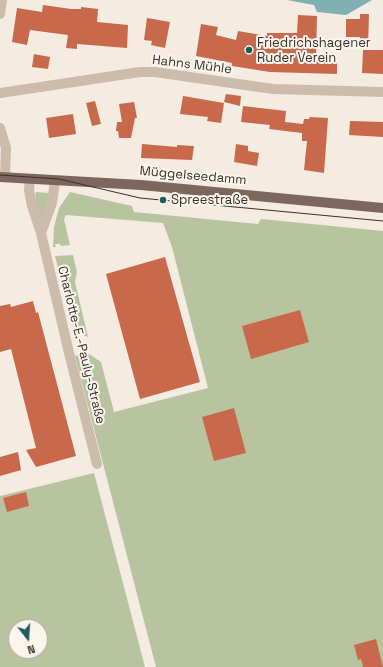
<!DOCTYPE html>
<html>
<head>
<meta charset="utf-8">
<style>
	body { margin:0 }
	#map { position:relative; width:383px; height:667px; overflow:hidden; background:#f4ebe1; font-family:"Space Grotesk",sans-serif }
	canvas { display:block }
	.north { position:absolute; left:8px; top:619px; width:40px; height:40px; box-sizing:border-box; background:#fbf5ee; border:1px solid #aea6a0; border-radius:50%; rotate:163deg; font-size:11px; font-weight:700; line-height:16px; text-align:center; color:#3b302b }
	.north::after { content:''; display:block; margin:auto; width:14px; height:18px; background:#1f5a5e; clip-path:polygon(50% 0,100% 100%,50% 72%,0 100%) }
</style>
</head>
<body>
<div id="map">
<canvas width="383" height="667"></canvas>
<div class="north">N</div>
</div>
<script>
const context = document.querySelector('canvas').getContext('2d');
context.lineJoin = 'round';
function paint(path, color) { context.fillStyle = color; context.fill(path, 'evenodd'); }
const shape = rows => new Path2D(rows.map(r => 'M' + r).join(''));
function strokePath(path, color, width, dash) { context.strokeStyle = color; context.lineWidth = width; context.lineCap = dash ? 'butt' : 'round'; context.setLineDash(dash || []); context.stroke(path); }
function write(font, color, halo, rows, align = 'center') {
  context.font = font + ' "Space Grotesk",sans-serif'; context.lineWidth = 4; context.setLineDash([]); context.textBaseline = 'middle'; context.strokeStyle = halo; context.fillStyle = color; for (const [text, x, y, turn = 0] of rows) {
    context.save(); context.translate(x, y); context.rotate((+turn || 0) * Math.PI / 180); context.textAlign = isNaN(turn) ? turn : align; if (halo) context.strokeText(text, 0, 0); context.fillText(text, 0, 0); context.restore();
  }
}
paint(shape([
	[36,192,48,193,49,197,43,217,39,218,35,199],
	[70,192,132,206,134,212,258,224,261,219,383,231,383,667,156,667,75,356,86,352,101,362,114,412,208,388,172,247,163,223,66,215,64,219,70,245,61,246,60,244,55,244,56,247,53,247,54,227,59,208],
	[73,255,77,272,75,282,88,337,77,333,74,328,55,256],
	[94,473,145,667,0,667,0,496],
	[16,627,40,627,40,651,16,651]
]), '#b8c4a0');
paint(shape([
	[287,0,372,0,346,15,317,12,314,5]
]), '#7fb0b2');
paint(shape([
	[43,5,71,9,81,9,81,7,98,9,97,22,128,25,127,48,77,44,77,49,66,48,68,35,30,30,27,45,12,42,17,8,42,12],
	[360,14,369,14,368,48,359,48,360,37,346,37,346,19,360,19],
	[298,15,317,16,316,59,337,60,337,74,270,72,232,66,232,63,196,56,201,24,218,27,216,35,236,40,238,31,267,36,267,33,297,33],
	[147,18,170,22,165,48,151,45,152,41,144,40],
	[363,50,383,50,383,74,362,73],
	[34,54,50,57,48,69,32,67],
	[226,94,241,96,240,106,224,102],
	[183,96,224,103,221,123,207,121,208,117,180,114],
	[95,101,101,124,92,126,86,103],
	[134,102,137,118,135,118,131,138,119,138,118,131,116,131,117,122,122,122,119,104],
	[243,106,286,111,285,122,303,124,304,119,309,119,310,117,328,118,324,173,304,170,307,141,302,141,302,133,269,129,270,125,241,122],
	[73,114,76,134,49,138,46,118],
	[350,121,383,122,383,137,349,135],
	[142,144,177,147,177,145,194,146,192,160,141,158],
	[236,144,248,146,248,151,259,153,257,166,234,162],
	[165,257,200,382,140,399,106,274],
	[33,301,36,313,38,312,76,456,36,467,26,450,36,448,11,349,0,352,0,306,10,304,11,307],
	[300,310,309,342,251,359,242,326],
	[234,408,246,453,214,461,202,417],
	[18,452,21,470,0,476,0,457],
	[26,492,29,506,7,512,3,498],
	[376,639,383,667,363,667,361,659,358,660,354,645]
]), '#c8694b');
strokePath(shape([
	[0,14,2,0],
	[0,93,140,72,155,72,273,89,383,92],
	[0,128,6,148,5,177],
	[30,179,29,190,32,206,41,233,69,353,97,464],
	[41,233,52,203,55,181]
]), '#cdbbac', 10);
strokePath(shape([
	[0,177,141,185,383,208]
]), '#7d675c', 10);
strokePath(shape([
	[0,175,59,179,140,198,383,221]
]), '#3b302b', 1);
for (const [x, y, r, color] of [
	[249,50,4,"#1f5a5e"],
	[163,200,4,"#1f5a5e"]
]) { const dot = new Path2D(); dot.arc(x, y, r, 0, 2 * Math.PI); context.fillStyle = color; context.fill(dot); strokePath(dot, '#fbf5ee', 1.5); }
write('13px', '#3b302b', '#fbf5ee', [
	["Friedrichshagener",257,43],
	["Ruder Verein",257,58],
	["Spreestraße",171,200]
], 'left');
write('13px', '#3b302b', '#fbf5ee', [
	["Hahns Mühle",192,65,7],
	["Müggelseedamm",193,176,5],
	["Charlotte-E.-Pauly-Straße",81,345,76]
]);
</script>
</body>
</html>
